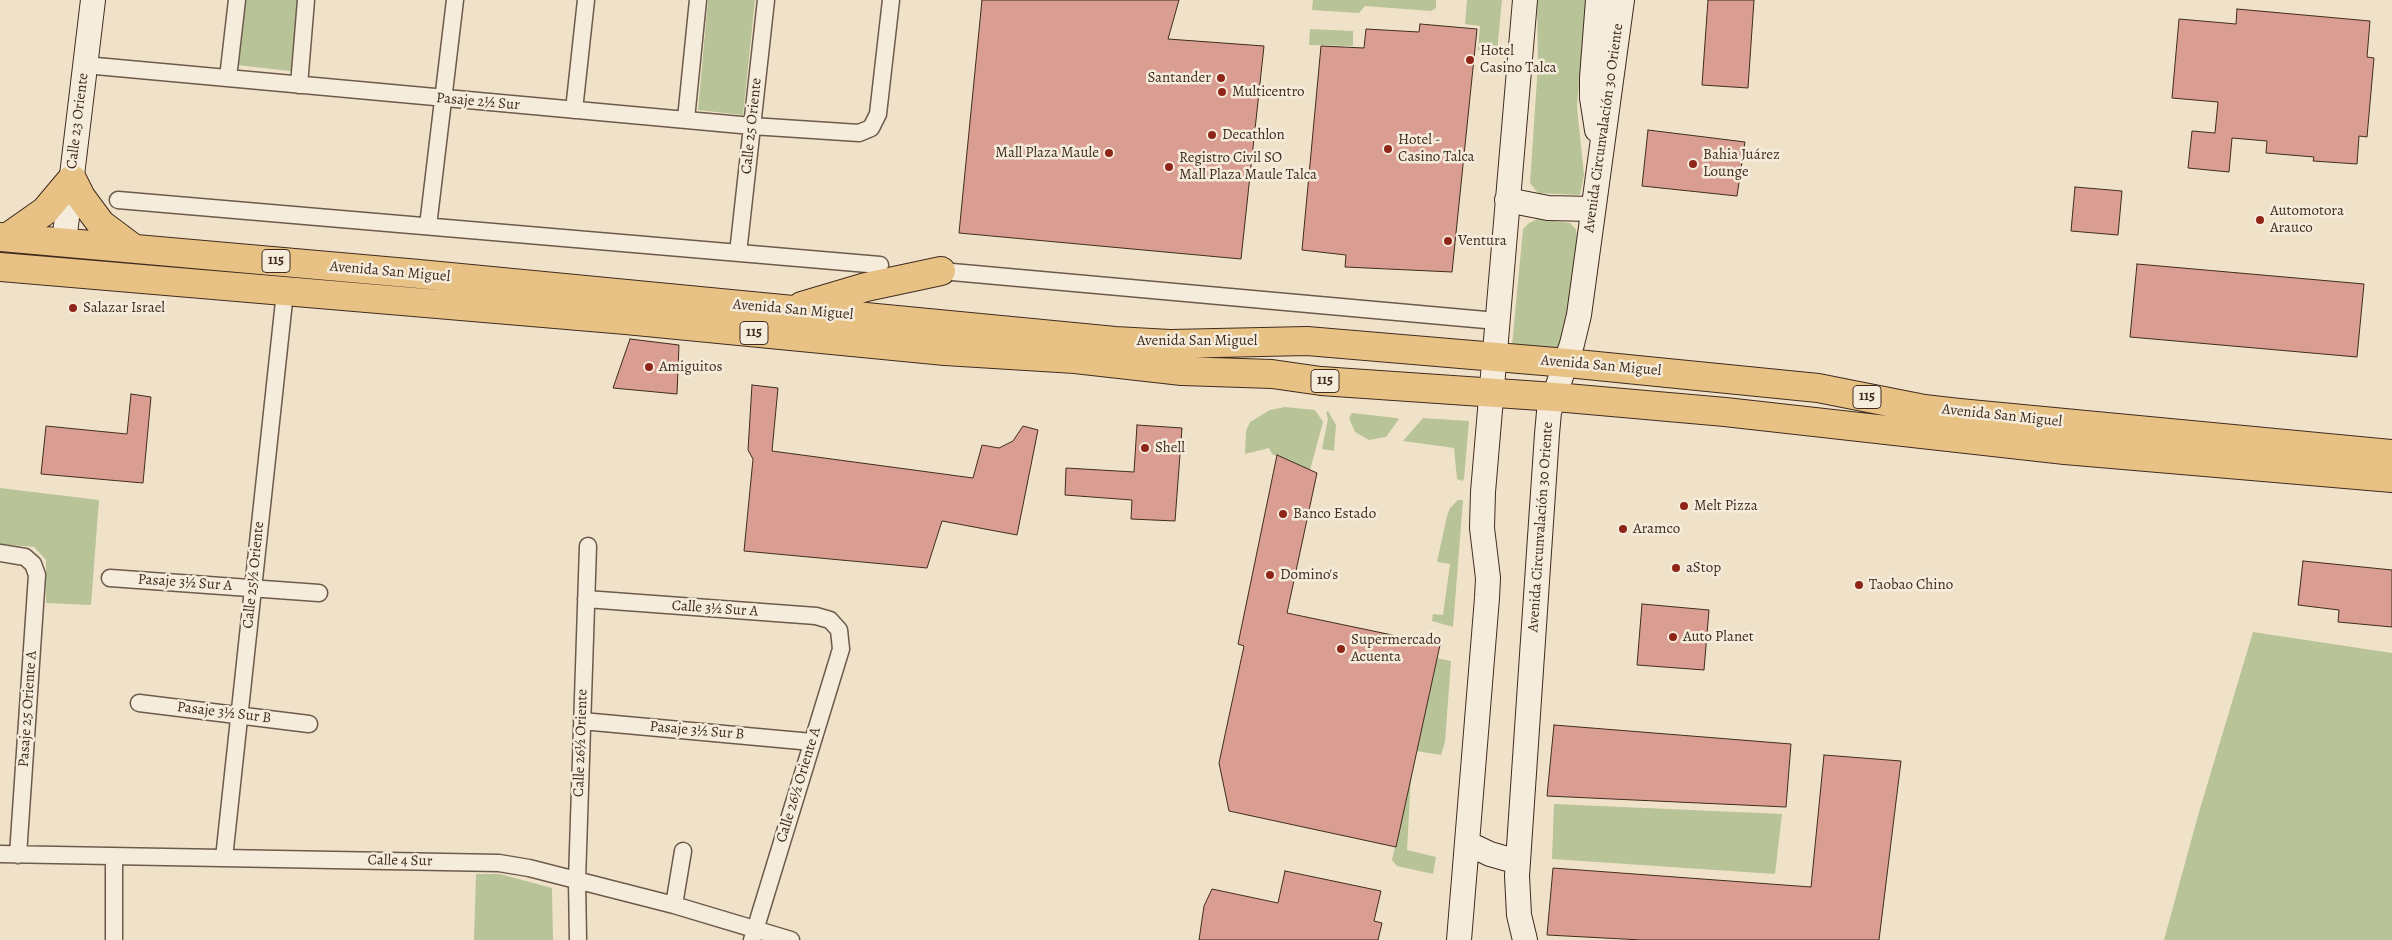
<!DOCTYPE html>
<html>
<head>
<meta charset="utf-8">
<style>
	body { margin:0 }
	canvas { display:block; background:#f0e2c9 }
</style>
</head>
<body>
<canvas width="2392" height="940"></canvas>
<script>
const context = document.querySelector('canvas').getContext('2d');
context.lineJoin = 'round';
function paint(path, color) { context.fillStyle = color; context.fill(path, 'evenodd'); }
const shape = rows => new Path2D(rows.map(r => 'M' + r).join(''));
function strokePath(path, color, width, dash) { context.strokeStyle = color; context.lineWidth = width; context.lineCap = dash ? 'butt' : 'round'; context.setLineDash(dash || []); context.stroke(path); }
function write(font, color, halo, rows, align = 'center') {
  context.font = font + ' Alegreya,serif'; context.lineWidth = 5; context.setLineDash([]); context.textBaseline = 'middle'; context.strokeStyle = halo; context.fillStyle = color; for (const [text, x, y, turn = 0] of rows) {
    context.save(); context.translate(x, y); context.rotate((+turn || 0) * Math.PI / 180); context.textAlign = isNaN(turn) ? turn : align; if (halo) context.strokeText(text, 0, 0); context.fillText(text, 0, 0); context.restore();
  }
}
paint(shape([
	[244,0,297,0,291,71,236,65],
	[708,0,755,0,743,115,698,110],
	[1313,0,1436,0,1436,8,1431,11,1365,6,1359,13,1312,10],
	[1467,0,1502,0,1497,51,1478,50,1480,26,1465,24],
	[1537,0,1586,0,1577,107,1584,175,1580,195,1538,193,1530,183,1538,64],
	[1310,29,1353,31,1353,46,1309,45],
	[1538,219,1570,223,1576,229,1577,237,1562,350,1512,345,1523,229,1529,223],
	[1285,407,1315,410,1323,422,1310,470,1272,454,1269,448,1245,454,1246,431,1250,422,1270,410],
	[1328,411,1336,425,1334,451,1322,449,1328,419,1326,412],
	[1352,413,1397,418,1399,419,1386,437,1369,440,1355,432,1349,418],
	[1423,418,1469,421,1464,479,1462,481,1457,479,1454,448,1403,441],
	[0,488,99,500,91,605,46,603,46,560,34,547,0,544],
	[1458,500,1463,500,1453,627,1432,621,1433,614,1443,615,1450,564,1437,562,1447,516,1450,508],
	[2253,632,2392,653,2392,940,2164,940,2199,812],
	[1436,658,1451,661,1445,742,1441,755,1416,751],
	[1411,776,1407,850,1436,857,1433,874,1397,866,1392,860],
	[1554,804,1782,814,1775,874,1552,859],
	[476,874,500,874,552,888,553,940,474,940]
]), '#b8c398');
const building = shape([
	[982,0,1179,0,1168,39,1264,46,1241,259,959,233,982,0],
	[1708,0,1754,0,1748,88,1702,85,1708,0],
	[2237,9,2370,21,2367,57,2374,58,2367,137,2359,136,2357,164,2313,161,2314,157,2266,153,2267,141,2232,138,2229,172,2188,168,2192,131,2215,133,2218,102,2172,98,2179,19,2236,24,2237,9],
	[1420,24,1477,29,1452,272,1345,267,1346,255,1302,250,1321,46,1364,48,1366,29,1419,32,1420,24],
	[1648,130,1745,142,1737,196,1642,186,1648,130],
	[2075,187,2122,191,2118,235,2071,231,2075,187],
	[2137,264,2364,284,2357,357,2130,337,2137,264],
	[630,339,679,345,677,394,613,388,630,339],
	[752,385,778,388,772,451,973,478,982,445,999,448,1013,441,1023,426,1038,430,1017,535,942,521,927,568,744,551,753,459,748,450,752,385],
	[131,394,151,397,143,483,41,474,46,426,127,434,131,394],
	[1137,425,1182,428,1175,521,1131,519,1132,500,1065,495,1066,468,1134,472,1137,425],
	[1277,455,1317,473,1287,613,1440,645,1396,847,1229,811,1219,763,1244,646,1238,644,1277,455],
	[2303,561,2392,570,2392,627,2338,622,2339,610,2298,605,2303,561],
	[1642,604,1709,610,1704,670,1637,665,1642,604],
	[1554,725,1791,744,1786,807,1547,796,1554,725],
	[1824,755,1901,761,1879,940,1642,940,1547,935,1553,868,1811,887,1824,755],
	[1285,871,1381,891,1374,921,1382,923,1378,940,1199,940,1204,906,1212,889,1278,903,1285,871]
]);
paint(building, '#d99d91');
strokePath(building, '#402c1f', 1);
const street = shape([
	[85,65,752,126,859,133,871,128,878,114,891,0],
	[228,78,237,0],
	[299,85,306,0],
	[574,110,586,0],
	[686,119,698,0],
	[118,200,880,265],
	[428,226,455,0],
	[738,253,766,0],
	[941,271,1497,321],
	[0,553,25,557,33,564,37,575,18,855],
	[110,578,319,593],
	[586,599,816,616,830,620,839,630,841,649,752,940],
	[139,703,309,724],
	[582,721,812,742],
	[0,854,499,863,529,868,674,905,791,940],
	[224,858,285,292],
	[674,905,683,851],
	[114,940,114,857],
	[578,940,577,880,588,546]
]);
const secondary = shape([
	[1597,130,1592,98,1592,78,1598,0],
	[1507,200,1548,208,1592,209],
	[64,242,93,0],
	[1468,841,1473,846,1490,854,1518,862],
	[1459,940,1487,598,1488,578,1482,528,1483,492,1525,0],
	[1525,940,1519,915,1517,876,1547,434,1549,412,1572,344,1579,315,1622,0]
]);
const highway = shape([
	[72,179,81,197,101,224,133,248],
	[0,237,419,274,1115,341,1170,344,1307,341,1567,363,1818,388,1924,409,1959,413,2392,454],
	[8,237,45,211,72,179],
	[0,267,626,320,945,351,1075,359,1182,371,1272,374,1321,381,1555,397,1725,412,2065,450,2392,478],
	[802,306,866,287,941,271]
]);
strokePath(street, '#6c5a4a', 19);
strokePath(secondary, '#402c1f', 26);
strokePath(highway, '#402c1f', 30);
strokePath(street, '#f5ecdc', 16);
strokePath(secondary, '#f5ecdc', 24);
strokePath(highway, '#e8c184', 28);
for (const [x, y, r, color] of [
	[1470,60,5,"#8f2418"],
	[1221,78,5,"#8f2418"],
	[1222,92,5,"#8f2418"],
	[1212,135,5,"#8f2418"],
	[1388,149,5,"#8f2418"],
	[1109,153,5,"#8f2418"],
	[1693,164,5,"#8f2418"],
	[1169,167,5,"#8f2418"],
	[2260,220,5,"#8f2418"],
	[1448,241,5,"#8f2418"],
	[73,308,5,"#8f2418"],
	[649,367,5,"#8f2418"],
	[1145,448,5,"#8f2418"],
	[1684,506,5,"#8f2418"],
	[1283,514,5,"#8f2418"],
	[1623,529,5,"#8f2418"],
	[1676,568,5,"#8f2418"],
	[1270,575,5,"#8f2418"],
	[1859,585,5,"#8f2418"],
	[1673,637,5,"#8f2418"],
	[1341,649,5,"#8f2418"]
]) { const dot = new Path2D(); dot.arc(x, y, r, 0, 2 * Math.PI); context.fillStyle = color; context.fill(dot); strokePath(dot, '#f5ecdc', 2); }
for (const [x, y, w] of [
	[276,261,28],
	[754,333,28],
	[1325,381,28],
	[1867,397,28]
]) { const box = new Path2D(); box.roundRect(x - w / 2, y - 11.5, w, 23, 4); context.fillStyle = '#f5ecdc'; context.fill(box); strokePath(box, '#402c1f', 1); }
write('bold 14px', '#402c1f', null, [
	["115",276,261],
	["115",754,333],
	["115",1325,381],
	["115",1867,397]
]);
write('15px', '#402c1f', '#f5ecdc', [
	["Hotel",1480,51],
	["Casino Talca",1480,68],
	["Santander",1211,78,"right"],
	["Multicentro",1232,92],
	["Decathlon",1222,135],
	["Hotel -",1398,140],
	["Casino Talca",1398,157],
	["Mall Plaza Maule",1099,153,"right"],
	["Bahia Juárez",1703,155],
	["Lounge",1703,172],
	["Registro Civil SO",1179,158],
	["Mall Plaza Maule Talca",1179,175],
	["Automotora",2270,211],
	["Arauco",2270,228],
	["Ventura",1458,241],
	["Salazar Israel",83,308],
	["Amiguitos",659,367],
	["Shell",1155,448],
	["Melt Pizza",1694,506],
	["Banco Estado",1293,514],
	["Aramco",1633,529],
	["aStop",1686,568],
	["Domino's",1280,575],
	["Taobao Chino",1869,585],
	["Auto Planet",1683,637],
	["Supermercado",1351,640],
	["Acuenta",1351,657]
], 'left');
write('15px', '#402c1f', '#f5ecdc', [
	["Pasaje 2½ Sur",478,102,5],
	["Calle 23 Oriente",78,121,-83],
	["Calle 25 Oriente",752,126,-84],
	["Avenida Circunvalación 30 Oriente",1604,128,-82],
	["Avenida San Miguel",390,272,5],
	["Avenida San Miguel",793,310,5],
	["Avenida San Miguel",1197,341],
	["Avenida San Miguel",1601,366,5],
	["Avenida San Miguel",2002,416,6],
	["Avenida Circunvalación 30 Oriente",1541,527,-86],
	["Calle 25½ Oriente",254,575,-84],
	["Pasaje 3½ Sur A",185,583,4],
	["Calle 3½ Sur A",715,609,4],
	["Pasaje 25 Oriente A",28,709,-86],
	["Pasaje 3½ Sur B",224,713,7],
	["Pasaje 3½ Sur B",697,731,5],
	["Calle 26½ Oriente",581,743,-88],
	["Calle 26½ Oriente A",799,785,-73],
	["Calle 4 Sur",400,861,1]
]);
</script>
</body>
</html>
